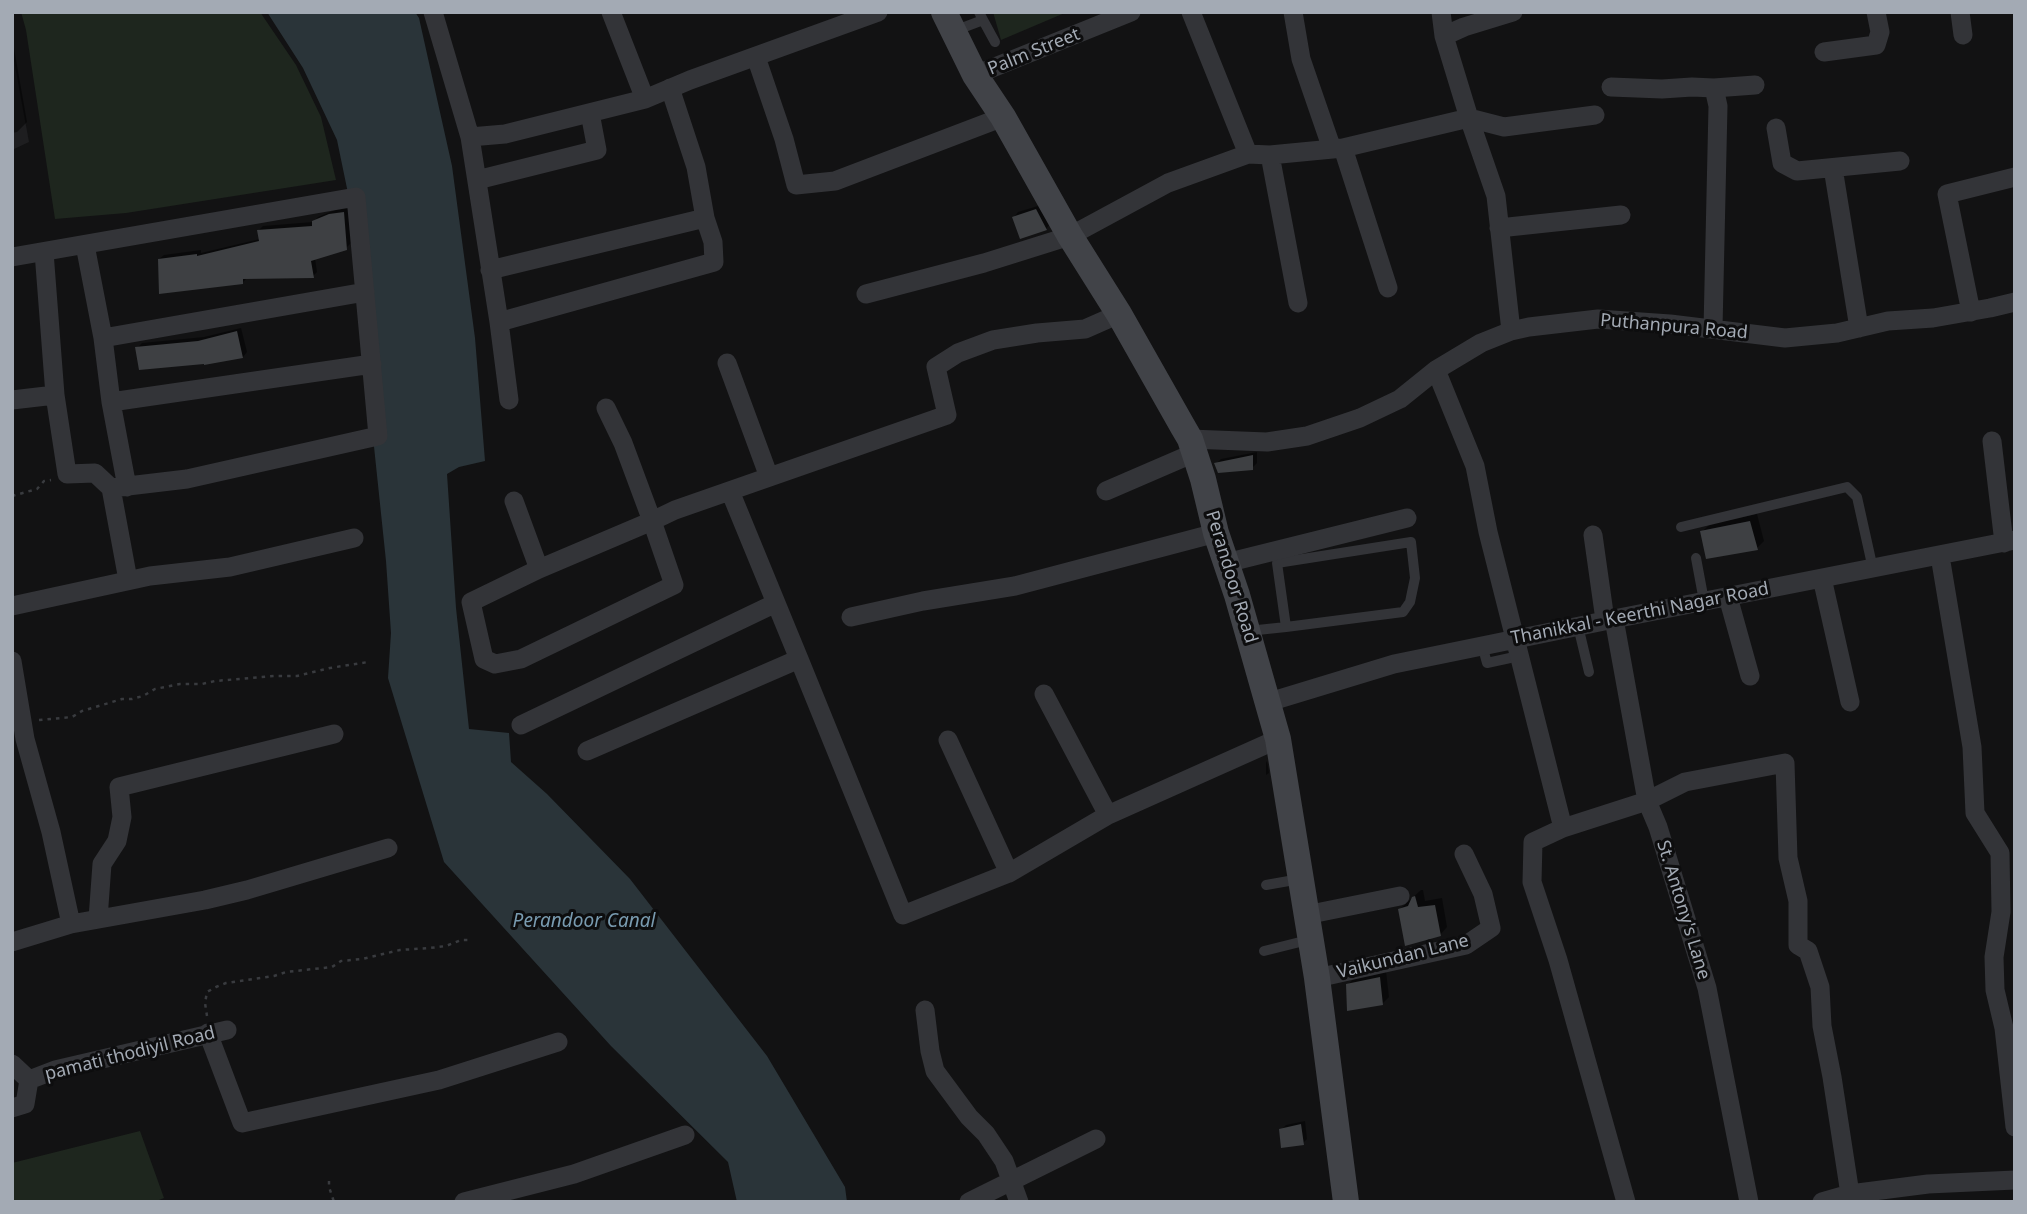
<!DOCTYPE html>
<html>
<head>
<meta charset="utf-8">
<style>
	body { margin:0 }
	#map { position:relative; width:2027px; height:1214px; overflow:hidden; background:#121213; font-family:"Noto Sans",sans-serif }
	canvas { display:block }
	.frame { position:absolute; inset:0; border:14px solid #a3aab4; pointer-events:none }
</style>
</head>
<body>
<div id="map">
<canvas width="2027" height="1214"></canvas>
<div class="frame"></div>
</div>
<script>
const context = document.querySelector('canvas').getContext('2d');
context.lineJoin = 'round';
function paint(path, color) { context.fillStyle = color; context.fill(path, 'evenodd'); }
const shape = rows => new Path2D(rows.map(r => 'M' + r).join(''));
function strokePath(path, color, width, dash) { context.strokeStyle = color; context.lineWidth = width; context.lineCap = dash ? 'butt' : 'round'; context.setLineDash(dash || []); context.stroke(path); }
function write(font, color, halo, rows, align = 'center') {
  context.font = font + ' "Noto Sans",sans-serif'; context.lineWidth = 6; context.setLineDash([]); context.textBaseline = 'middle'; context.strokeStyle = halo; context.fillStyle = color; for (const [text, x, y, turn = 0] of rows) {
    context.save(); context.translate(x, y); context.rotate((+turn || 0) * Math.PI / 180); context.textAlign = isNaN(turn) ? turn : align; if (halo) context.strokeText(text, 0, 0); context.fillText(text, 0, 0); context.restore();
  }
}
paint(shape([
	[12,49,29,142,12,150]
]), '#1e1e20');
paint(shape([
	[21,12,260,12,296,65,321,117,336,180,126,213,55,219,26,30],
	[993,12,1067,12,1001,40],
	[140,1131,164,1198,154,1202,12,1202,12,1163]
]), '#1e261e');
paint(shape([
	[267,12,415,12,419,18,452,166,475,338,485,461,459,467,447,474,456,608,469,729,509,733,511,762,547,794,630,879,767,1056,845,1187,847,1202,737,1202,728,1162,611,1046,444,862,388,678,391,633,386,561,371,418,356,232,337,140,303,68]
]), '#2a3439');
paint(shape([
	[12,37,27,122,17,132,12,133],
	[1041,205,1050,224,1046,229,1014,217,1018,212],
	[348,208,351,243,346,248,315,258,317,272,313,276,248,277,243,282,159,259,164,255,201,250,201,253,260,239,259,230,263,226,313,222,318,217,335,210],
	[241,328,247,352,243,357,137,348,142,343,204,337],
	[1257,452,1257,463,1252,468,1216,464,1221,459],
	[1757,514,1764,541,1757,548,1702,532,1710,524],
	[1267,761,1269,773,1266,775,1266,763],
	[1421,890,1423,890,1425,901,1442,898,1447,927,1440,935,1400,909],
	[1386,971,1389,997,1382,1004,1348,985,1354,978],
	[1305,1121,1307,1139,1303,1143,1281,1130,1286,1125]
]), '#0007');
paint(shape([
	[1036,209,1047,230,1020,239,1012,217],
	[344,212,347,250,311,261,314,278,243,279,243,284,159,294,158,259,197,254,197,256,259,241,257,230,312,226,312,221,329,214],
	[237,331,243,358,204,365,204,364,139,370,135,347,198,341],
	[1253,455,1253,470,1218,473,1214,463],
	[1750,521,1758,550,1706,559,1700,531],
	[1415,896,1418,907,1435,905,1441,936,1405,946,1398,909,1408,906,1412,897],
	[1380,977,1383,1005,1347,1011,1346,984],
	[1301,1124,1304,1145,1281,1148,1279,1129]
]), '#3e4043');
strokePath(shape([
	[12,496,37,489,44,481,51,480],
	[39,720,72,717,82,711,122,699,132,699,143,696,155,689,180,684,202,684,215,681,274,676,297,676,330,668,368,662],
	[207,1016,205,1003,207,992,216,987,226,983,274,976,286,972,332,967,341,961,362,959,400,950,430,948,446,946,461,940,471,940],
	[329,1181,329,1187,334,1202]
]), '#393b3f', 2.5, [3.5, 5]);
strokePath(shape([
	[983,20,995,42],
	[954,31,983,20,979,12],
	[1681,527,1847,487,1857,497,1873,569],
	[1696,558,1704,601],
	[1578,626,1589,672],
	[1248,631,1286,627,1403,612,1410,602,1415,578,1411,542,1277,563,1286,627],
	[1482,645,1487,663,1510,658],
	[1266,885,1300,879],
	[1264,951,1304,941,1303,937]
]), '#333438', 10);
strokePath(shape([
	[433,12,470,137,499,322,509,400],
	[611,12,645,99],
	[1191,12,1248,154],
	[1293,12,1301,59,1332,149],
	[1441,12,1444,36,1469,118,1496,196,1511,331],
	[1960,12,1963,35],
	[1444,36,1464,27,1513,12],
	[1824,52,1876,45,1880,32,1876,12],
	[756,57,784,139,796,185,835,181,1003,117],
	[975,75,1131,12],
	[1611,87,1662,89,1692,87,1714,88,1718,106,1713,329],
	[1714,88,1755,85],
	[1776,128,1782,163,1797,171,1900,161],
	[470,137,505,134,645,99,690,80,878,12],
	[1343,148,1388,288],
	[1270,155,1298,303],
	[1833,168,1859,328],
	[477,180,597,150,590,113],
	[1499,228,1621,215],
	[85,245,103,338,111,402,127,487],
	[44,252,55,395,67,474,95,473,111,488],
	[12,257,356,197,378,436,187,479,111,488,128,580],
	[490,270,705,218,696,167,670,88],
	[866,294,984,263,1070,236,1168,183,1248,154,1270,155,1343,148,1469,118,1504,127,1595,115],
	[1971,312,1947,194,2015,177],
	[499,322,714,262,713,242,705,218],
	[103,338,365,292],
	[727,363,769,477],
	[1436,370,1475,466,1488,532,1563,828],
	[12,400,55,395],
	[111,402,372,364],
	[606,408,623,443,652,521,674,585,521,659,495,664,484,659,471,602,539,569,652,521,675,510,947,415,936,367,958,353,993,340,1037,333,1085,329,1119,314],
	[1190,439,1267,442,1307,436,1360,418,1400,399,1436,370,1481,343,1511,331,1529,327,1598,319,1670,324,1785,338,1837,333,1888,321,1933,318,1990,308,2015,302],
	[1992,441,2004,543],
	[730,491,776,603],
	[1106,491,1194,453],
	[514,501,539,569],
	[1593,535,1605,620],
	[1940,556,1972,747,1975,813,2000,853,2001,912,1994,957,1995,990,2004,1028,2015,1127],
	[1226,563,1407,518],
	[1822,578,1850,702],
	[1728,597,1750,676],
	[12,606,150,576,230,567,354,538],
	[851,617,923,601,1015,586,1216,533],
	[1614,619,1647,801,1658,827,1707,988,1749,1202],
	[12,661,25,739,51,832,71,924],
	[1044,694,1108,815],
	[1269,702,1394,664,1614,619,2015,540],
	[521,725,776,603,799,659],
	[948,740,1009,873],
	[587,751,799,659,903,915,1009,873,1108,815,1278,739],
	[1306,915,1400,896],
	[98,919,102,864,117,841,122,817,119,787,334,734],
	[12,942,71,924,205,900,247,890,388,848],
	[1317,978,1466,945,1491,928,1483,894,1464,854],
	[925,1010,930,1051,935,1071,969,1117,986,1134,1004,1161,1019,1202],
	[208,1033,242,1123,439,1080,558,1042],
	[12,1064,29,1080],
	[12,1108,25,1104,29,1080,55,1070,227,1030],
	[464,1202,574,1174,685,1135],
	[969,1202,1096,1139],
	[1626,1202,1558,960,1532,882,1533,842,1563,828,1647,801,1685,782,1785,763,1788,858,1798,901,1798,945,1808,951,1820,987,1822,1026,1832,1077,1850,1194],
	[1822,1202,1850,1194,1928,1184,2015,1180]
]), '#333438', 19);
strokePath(shape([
	[944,12,975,75,1003,117,1070,236,1119,314,1183,427,1190,439,1203,479,1216,533,1237,595,1278,739,1317,978,1346,1202]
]), '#414348', 26);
write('18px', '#a3aab4', '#0d0d0e', [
	["Palm Street",1034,52,-22],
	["Puthanpura Road",1674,327,5],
	["Perandoor Road",1231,577,73],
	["Thanikkal - Keerthi Nagar Road",1640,614,-11],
	["St. Antony's Lane",1683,910,73],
	["Vaikundan Lane",1403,957,-14],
	["pamati thodiyil Road",130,1054,-14]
]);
write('italic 19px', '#799bb0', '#0d0d0e', [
	["Perandoor Canal",584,922]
]);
</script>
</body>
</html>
